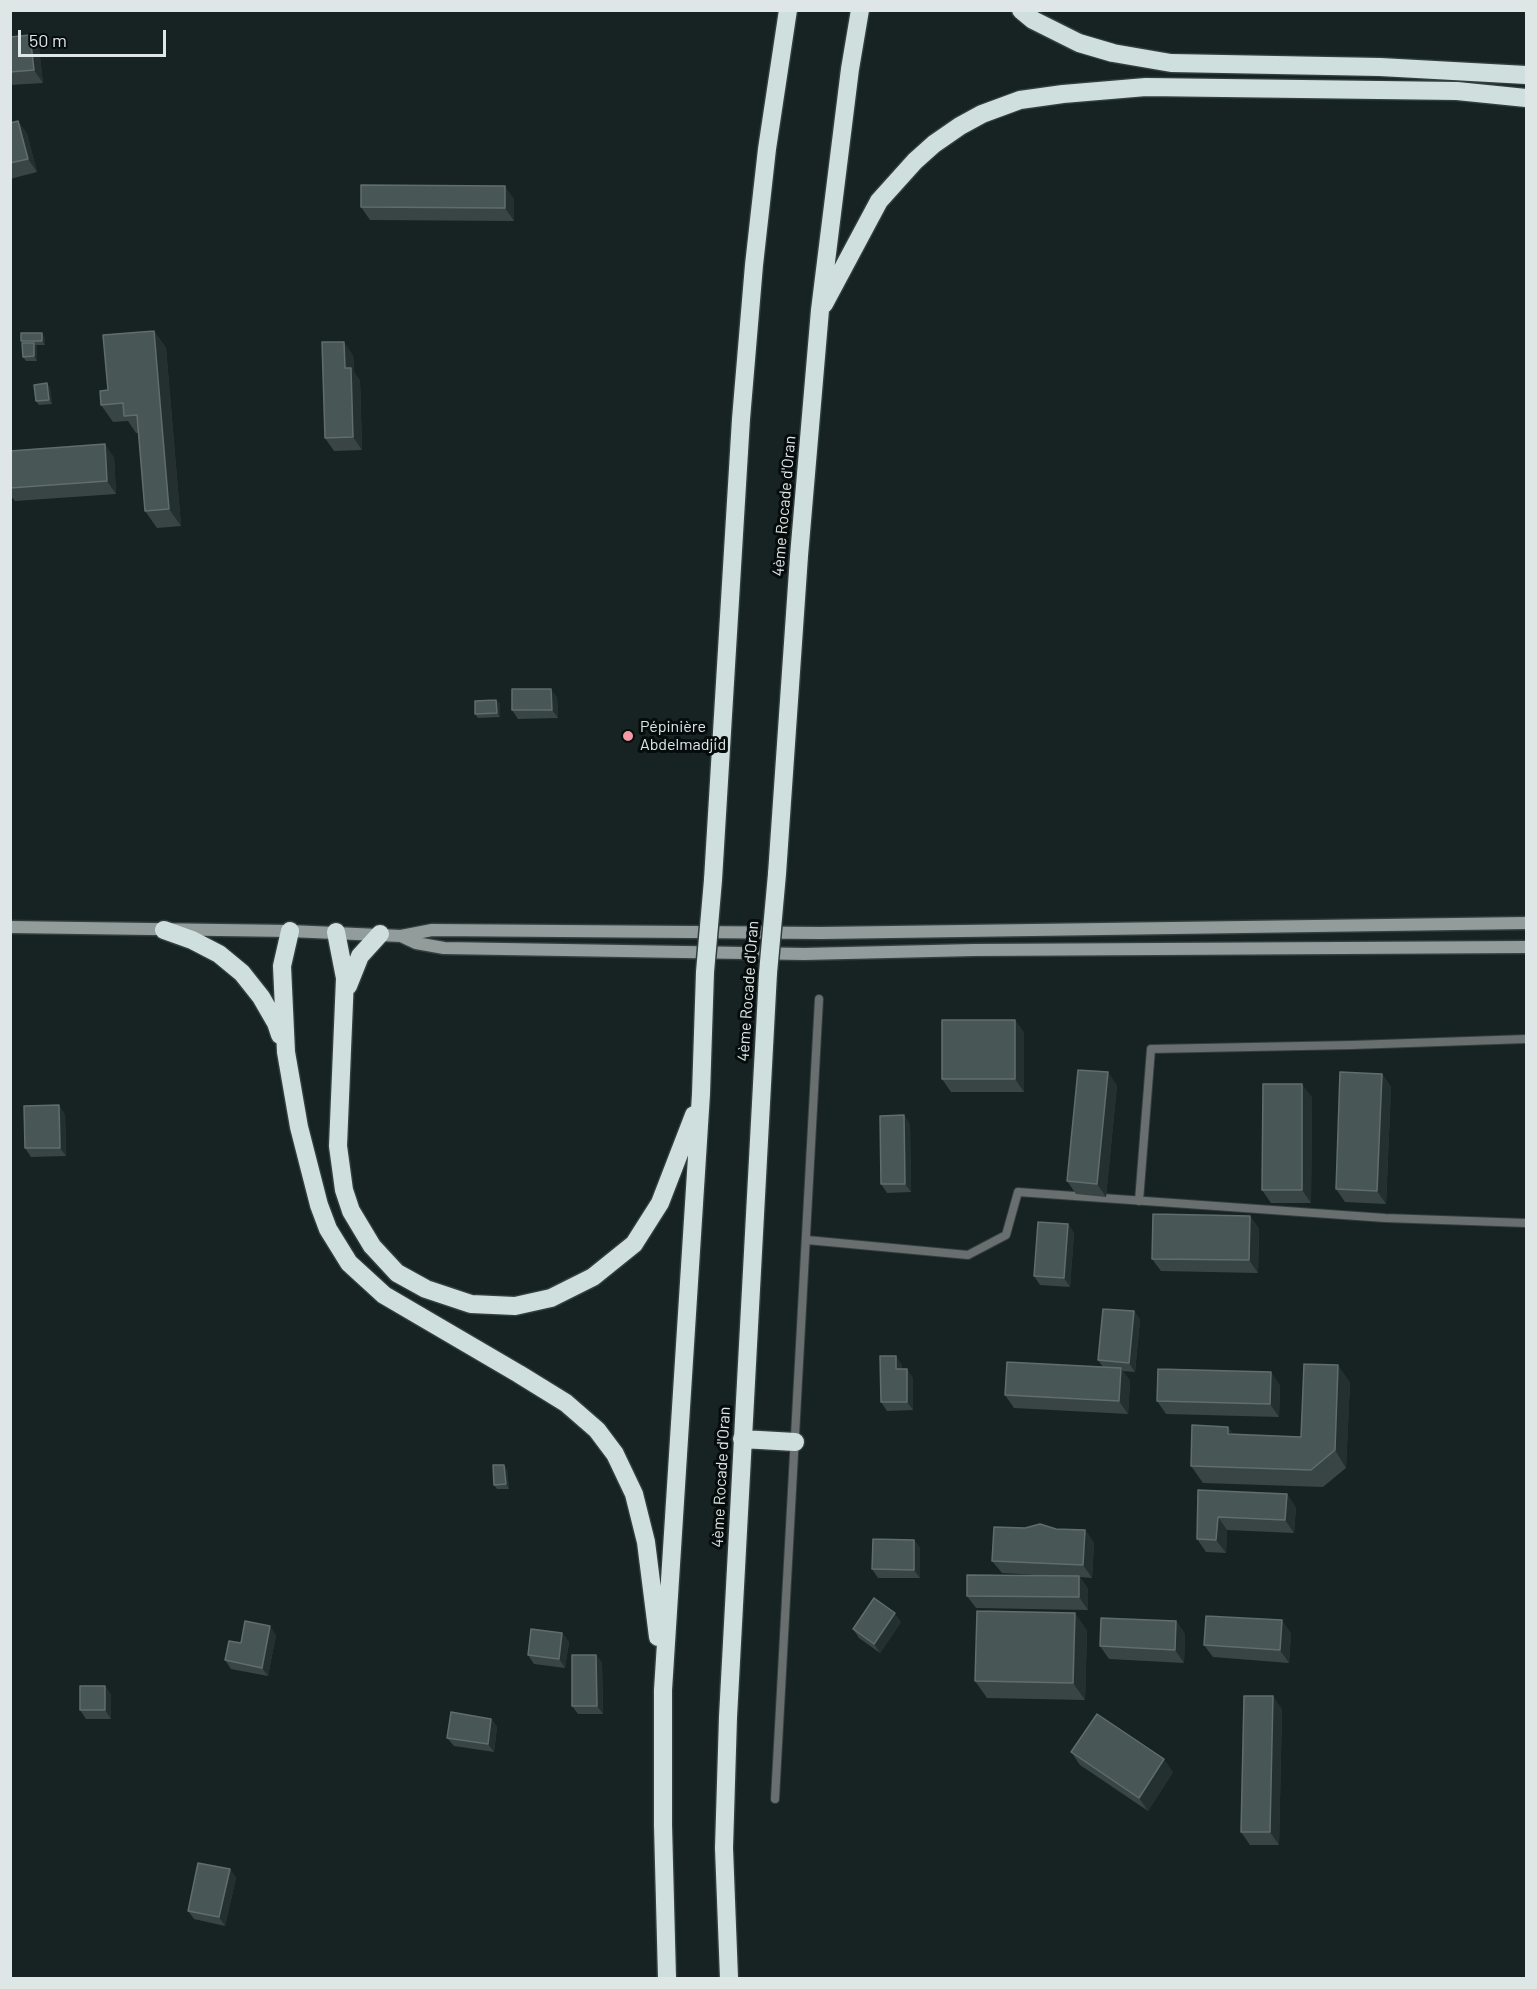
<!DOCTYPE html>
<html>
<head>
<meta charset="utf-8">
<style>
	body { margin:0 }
	#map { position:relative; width:1537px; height:1989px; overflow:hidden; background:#162322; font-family:Barlow,sans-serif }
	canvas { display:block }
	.frame { position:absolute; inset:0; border:12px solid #dee6e6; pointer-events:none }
	.scale { position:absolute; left:18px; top:30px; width:148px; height:27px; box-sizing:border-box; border:3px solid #dee6e6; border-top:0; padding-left:8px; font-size:18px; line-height:21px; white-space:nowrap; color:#dee6e6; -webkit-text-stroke:4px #060b0b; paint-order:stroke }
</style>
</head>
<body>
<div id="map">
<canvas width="1537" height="1989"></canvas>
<div class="frame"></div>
<div class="scale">50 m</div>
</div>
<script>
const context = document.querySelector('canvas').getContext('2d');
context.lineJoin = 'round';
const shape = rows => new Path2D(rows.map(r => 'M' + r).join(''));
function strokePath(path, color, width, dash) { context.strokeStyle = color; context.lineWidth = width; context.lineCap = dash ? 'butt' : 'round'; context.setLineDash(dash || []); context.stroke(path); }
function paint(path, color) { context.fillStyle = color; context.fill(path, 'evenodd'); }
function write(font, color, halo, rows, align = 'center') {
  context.font = font + ' Barlow,sans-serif'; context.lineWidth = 6; context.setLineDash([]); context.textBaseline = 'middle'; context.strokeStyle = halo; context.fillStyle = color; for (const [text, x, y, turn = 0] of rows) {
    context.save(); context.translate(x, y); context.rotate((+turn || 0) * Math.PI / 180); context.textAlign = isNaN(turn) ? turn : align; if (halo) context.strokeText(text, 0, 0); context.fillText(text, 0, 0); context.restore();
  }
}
const service = shape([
	[1139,1201,1151,1049,1352,1045,1526,1039],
	[807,1240,968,1255,1006,1235,1018,1192,1385,1218,1526,1223],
	[775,1799,819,999]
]);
const secondary = shape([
	[10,927,290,931,401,936,432,930,821,933,1526,923],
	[401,936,416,943,444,948,804,954,974,950,1526,947]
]);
const motorway = shape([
	[1021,10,1033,20,1079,43,1113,53,1171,63,1380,67,1526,75],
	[824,304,879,201,915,161,934,144,960,126,982,114,1020,100,1063,94,1146,87,1457,91,1526,98],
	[777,874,799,556,820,310,850,69,860,10],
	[713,880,741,419,754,265,767,149,788,10],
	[164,930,192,940,219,954,242,973,261,997,276,1023,280,1035],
	[290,931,282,966,286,1052,299,1127,319,1205,328,1229,349,1263,384,1295,519,1374,566,1403,597,1430,615,1454,634,1494,646,1542,658,1637],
	[336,932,345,978,338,1146,344,1190,351,1211,372,1246,397,1273,426,1289,471,1304,515,1306,551,1298,593,1277,634,1244,660,1203,694,1115],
	[348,986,360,956,380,934],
	[742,1439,795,1442],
	[667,1978,663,1825,663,1690,701,1094,705,972],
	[729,1978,724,1848,728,1717,768,973]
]);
strokePath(service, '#323e3d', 10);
strokePath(secondary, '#323e3d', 15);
strokePath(motorway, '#323e3d', 21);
strokePath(service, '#686f6e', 8);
strokePath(secondary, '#919c9b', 12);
strokePath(motorway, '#cedfde', 18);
const motorwayBridge = shape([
	[705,972,713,880],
	[768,973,777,874]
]);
strokePath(motorwayBridge, '#323e3d', 21, []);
strokePath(motorwayBridge, '#cedfde', 18);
paint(shape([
	[30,35,39,48,43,83,10,85,10,37],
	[18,121,27,134,37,172,10,179,10,123],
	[514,199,514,221,370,220,361,207],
	[154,331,166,348,181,526,157,528,145,511,139,433,136,433,128,421,113,422,101,405,108,390],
	[45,338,45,345,36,345,37,347,37,361,26,361,23,357,23,343,21,341],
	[353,355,354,372,360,381,362,450,334,451,325,438],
	[47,383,50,388,52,404,39,405,36,401],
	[10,451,114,457,116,494,15,501,10,495],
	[557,697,558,718,518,719,512,710],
	[496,700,500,704,500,717,478,718,475,714],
	[1024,1032,1024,1092,951,1092,942,1079],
	[1382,1074,1391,1087,1386,1204,1345,1202,1336,1189],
	[1117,1085,1106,1197,1076,1194,1067,1181],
	[1312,1097,1311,1203,1271,1203,1262,1190],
	[65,1114,66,1156,31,1157,25,1148],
	[910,1124,911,1192,887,1193,881,1184],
	[1250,1216,1259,1229,1258,1273,1161,1271,1152,1259],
	[1068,1224,1074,1233,1070,1287,1040,1285,1034,1276],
	[1134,1311,1140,1320,1135,1372,1123,1371,1130,1381,1128,1414,1014,1408,1005,1395,1103,1367,1098,1360],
	[902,1365,902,1369,913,1378,913,1410,887,1411,881,1402],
	[1350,1382,1346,1468,1323,1487,1203,1483,1191,1466,1228,1427,1233,1434,1301,1437],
	[1280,1385,1279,1417,1166,1414,1157,1401],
	[507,1469,509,1489,497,1489,494,1485],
	[1198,1490,1296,1507,1294,1533,1227,1530,1226,1553,1206,1552,1197,1539],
	[1025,1528,1085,1530,1094,1543,1092,1578,1080,1577,1088,1589,1088,1610,976,1608,967,1596,1054,1576,1002,1573,992,1561],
	[914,1540,920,1548,920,1578,878,1578,872,1569],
	[1176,1621,1185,1634,1184,1663,1109,1659,1100,1646],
	[901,1622,880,1653,859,1638,853,1629],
	[1087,1630,1085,1700,987,1698,975,1681],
	[562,1633,569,1642,565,1668,534,1664,528,1655],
	[1291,1633,1289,1663,1213,1657,1204,1645],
	[276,1635,268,1676,231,1669,225,1660,241,1643],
	[596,1655,602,1663,603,1714,578,1714,572,1706],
	[111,1694,111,1719,86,1719,80,1710],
	[1282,1709,1279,1845,1250,1845,1241,1832],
	[491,1719,497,1727,494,1752,454,1746,447,1738],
	[1071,1752,1173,1772,1148,1811,1080,1765],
	[230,1869,236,1878,225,1926,194,1919,188,1911]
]), '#384544');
paint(shape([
	[30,35,39,48,43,83,34,70],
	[18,121,27,134,37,172,28,159],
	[505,186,514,199,514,221,505,208],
	[154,331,166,348,181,526,169,509],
	[42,333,45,338,45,345,42,341],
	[344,342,353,355,354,372,360,381,362,450,353,437,345,368],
	[34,343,37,347,37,361,34,356],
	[47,383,50,388,52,404,49,400],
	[105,444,114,457,116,494,107,481],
	[551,689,557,697,558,718,552,710],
	[496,700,500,704,500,717,497,713],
	[1015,1020,1024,1032,1024,1092,1015,1079],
	[1108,1072,1117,1085,1106,1197,1097,1184],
	[1382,1074,1391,1087,1386,1204,1377,1191],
	[1302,1084,1312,1097,1311,1203,1302,1190],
	[59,1105,65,1114,66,1156,60,1148],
	[904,1115,910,1124,911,1192,905,1184],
	[1250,1216,1259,1229,1258,1273,1249,1260],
	[1068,1224,1074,1233,1070,1287,1064,1278],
	[1134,1311,1140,1320,1135,1372,1129,1363],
	[896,1356,902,1365,902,1378,896,1369],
	[1338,1365,1350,1382,1346,1468,1335,1450],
	[1121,1368,1130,1381,1128,1414,1119,1401],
	[907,1369,913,1378,913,1410,907,1402],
	[1271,1372,1280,1385,1279,1417,1270,1404],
	[1228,1427,1240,1444,1228,1434],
	[504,1465,507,1469,509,1489,506,1484],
	[1287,1494,1296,1507,1294,1533,1285,1520],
	[1218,1517,1227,1530,1226,1553,1216,1540],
	[1085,1530,1094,1543,1092,1578,1083,1565],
	[914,1540,920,1548,920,1578,914,1570],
	[1079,1576,1088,1589,1088,1610,1079,1597],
	[895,1613,901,1622,880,1653,874,1644],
	[1075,1613,1087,1630,1085,1700,1073,1683],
	[1282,1620,1291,1633,1289,1663,1280,1650],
	[1176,1621,1185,1634,1184,1663,1175,1650],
	[270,1626,276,1635,268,1676,262,1668],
	[562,1633,569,1642,565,1668,559,1659],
	[596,1655,602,1663,603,1714,597,1706],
	[105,1686,111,1694,111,1719,105,1710],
	[1273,1696,1282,1709,1279,1845,1270,1832],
	[491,1719,497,1727,494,1752,488,1744],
	[1164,1759,1173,1772,1148,1811,1139,1798],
	[230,1869,236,1878,225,1926,219,1917]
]), '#23302f');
const building = shape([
	[30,35,34,70,10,72,10,37,30,35],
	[18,121,28,159,10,163,10,123,18,121],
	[361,185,505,186,505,208,361,207,361,185],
	[154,331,169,509,145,511,137,415,124,416,123,403,101,405,100,391,108,390,103,335,154,331],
	[21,333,42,333,42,341,21,341,21,333],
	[322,342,344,342,345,368,351,368,353,437,325,438,322,342],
	[22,343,34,343,34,356,23,357,22,343],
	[47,383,49,400,36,401,34,385,47,383],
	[105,444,107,481,10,488,10,451,105,444],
	[512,689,551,689,552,710,512,710,512,689],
	[496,700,497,713,475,714,475,701,496,700],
	[942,1020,1015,1020,1015,1079,942,1079,942,1020],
	[1078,1070,1108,1072,1097,1184,1067,1181,1078,1070],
	[1340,1072,1382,1074,1377,1191,1336,1189,1340,1072],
	[1263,1084,1302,1084,1302,1190,1262,1190,1263,1084],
	[59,1105,60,1148,25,1148,24,1106,59,1105],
	[904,1115,905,1184,881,1184,880,1116,904,1115],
	[1153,1214,1250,1216,1249,1260,1152,1259,1153,1214],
	[1038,1222,1068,1224,1064,1278,1034,1276,1038,1222],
	[1103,1309,1134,1311,1129,1363,1098,1360,1103,1309],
	[880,1356,896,1356,896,1369,907,1369,907,1402,881,1402,880,1356],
	[1007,1362,1121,1368,1119,1401,1005,1395,1007,1362],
	[1304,1364,1338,1365,1335,1450,1311,1470,1191,1466,1192,1425,1228,1427,1228,1434,1301,1437,1304,1364],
	[1158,1369,1271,1372,1270,1404,1157,1401,1158,1369],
	[493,1465,504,1465,506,1484,494,1485,493,1465],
	[1198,1490,1287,1494,1285,1520,1218,1517,1216,1540,1197,1539,1198,1490],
	[1040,1524,1056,1529,1085,1530,1083,1565,992,1561,994,1527,1025,1528,1040,1524],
	[873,1539,914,1540,914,1570,872,1569,873,1539],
	[967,1575,1079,1576,1079,1597,967,1596,967,1575],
	[874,1598,895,1613,874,1644,853,1629,874,1598],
	[977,1611,1075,1613,1073,1683,975,1681,977,1611],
	[1206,1616,1282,1620,1280,1650,1204,1645,1206,1616],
	[1101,1618,1176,1621,1175,1650,1100,1646,1101,1618],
	[245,1621,270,1626,262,1668,225,1660,229,1641,241,1643,245,1621],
	[531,1629,562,1633,559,1659,528,1655,531,1629],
	[572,1655,596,1655,597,1706,572,1706,572,1655],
	[80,1686,105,1686,105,1710,80,1710,80,1686],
	[1244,1696,1273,1696,1270,1832,1241,1832,1244,1696],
	[451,1712,491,1719,488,1744,447,1738,451,1712],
	[1097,1714,1164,1759,1139,1798,1071,1752,1097,1714],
	[198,1863,230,1869,219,1917,188,1911,198,1863]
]);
paint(building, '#495656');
strokePath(building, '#616d6c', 1.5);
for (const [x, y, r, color] of [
	[628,736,6,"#f49aa6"]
]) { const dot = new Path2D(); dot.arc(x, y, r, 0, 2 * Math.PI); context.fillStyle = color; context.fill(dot); strokePath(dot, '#060b0b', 2); }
write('16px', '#dee6e6', '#060b0b', [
	["4ème Rocade d'Oran",784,506,-85],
	["4ème Rocade d'Oran",748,991,-86],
	["4ème Rocade d'Oran",721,1477,-87]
]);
write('16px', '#dee6e6', '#060b0b', [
	["Pépinière",640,727],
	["Abdelmadjid",640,745]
], 'left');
</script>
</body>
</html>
